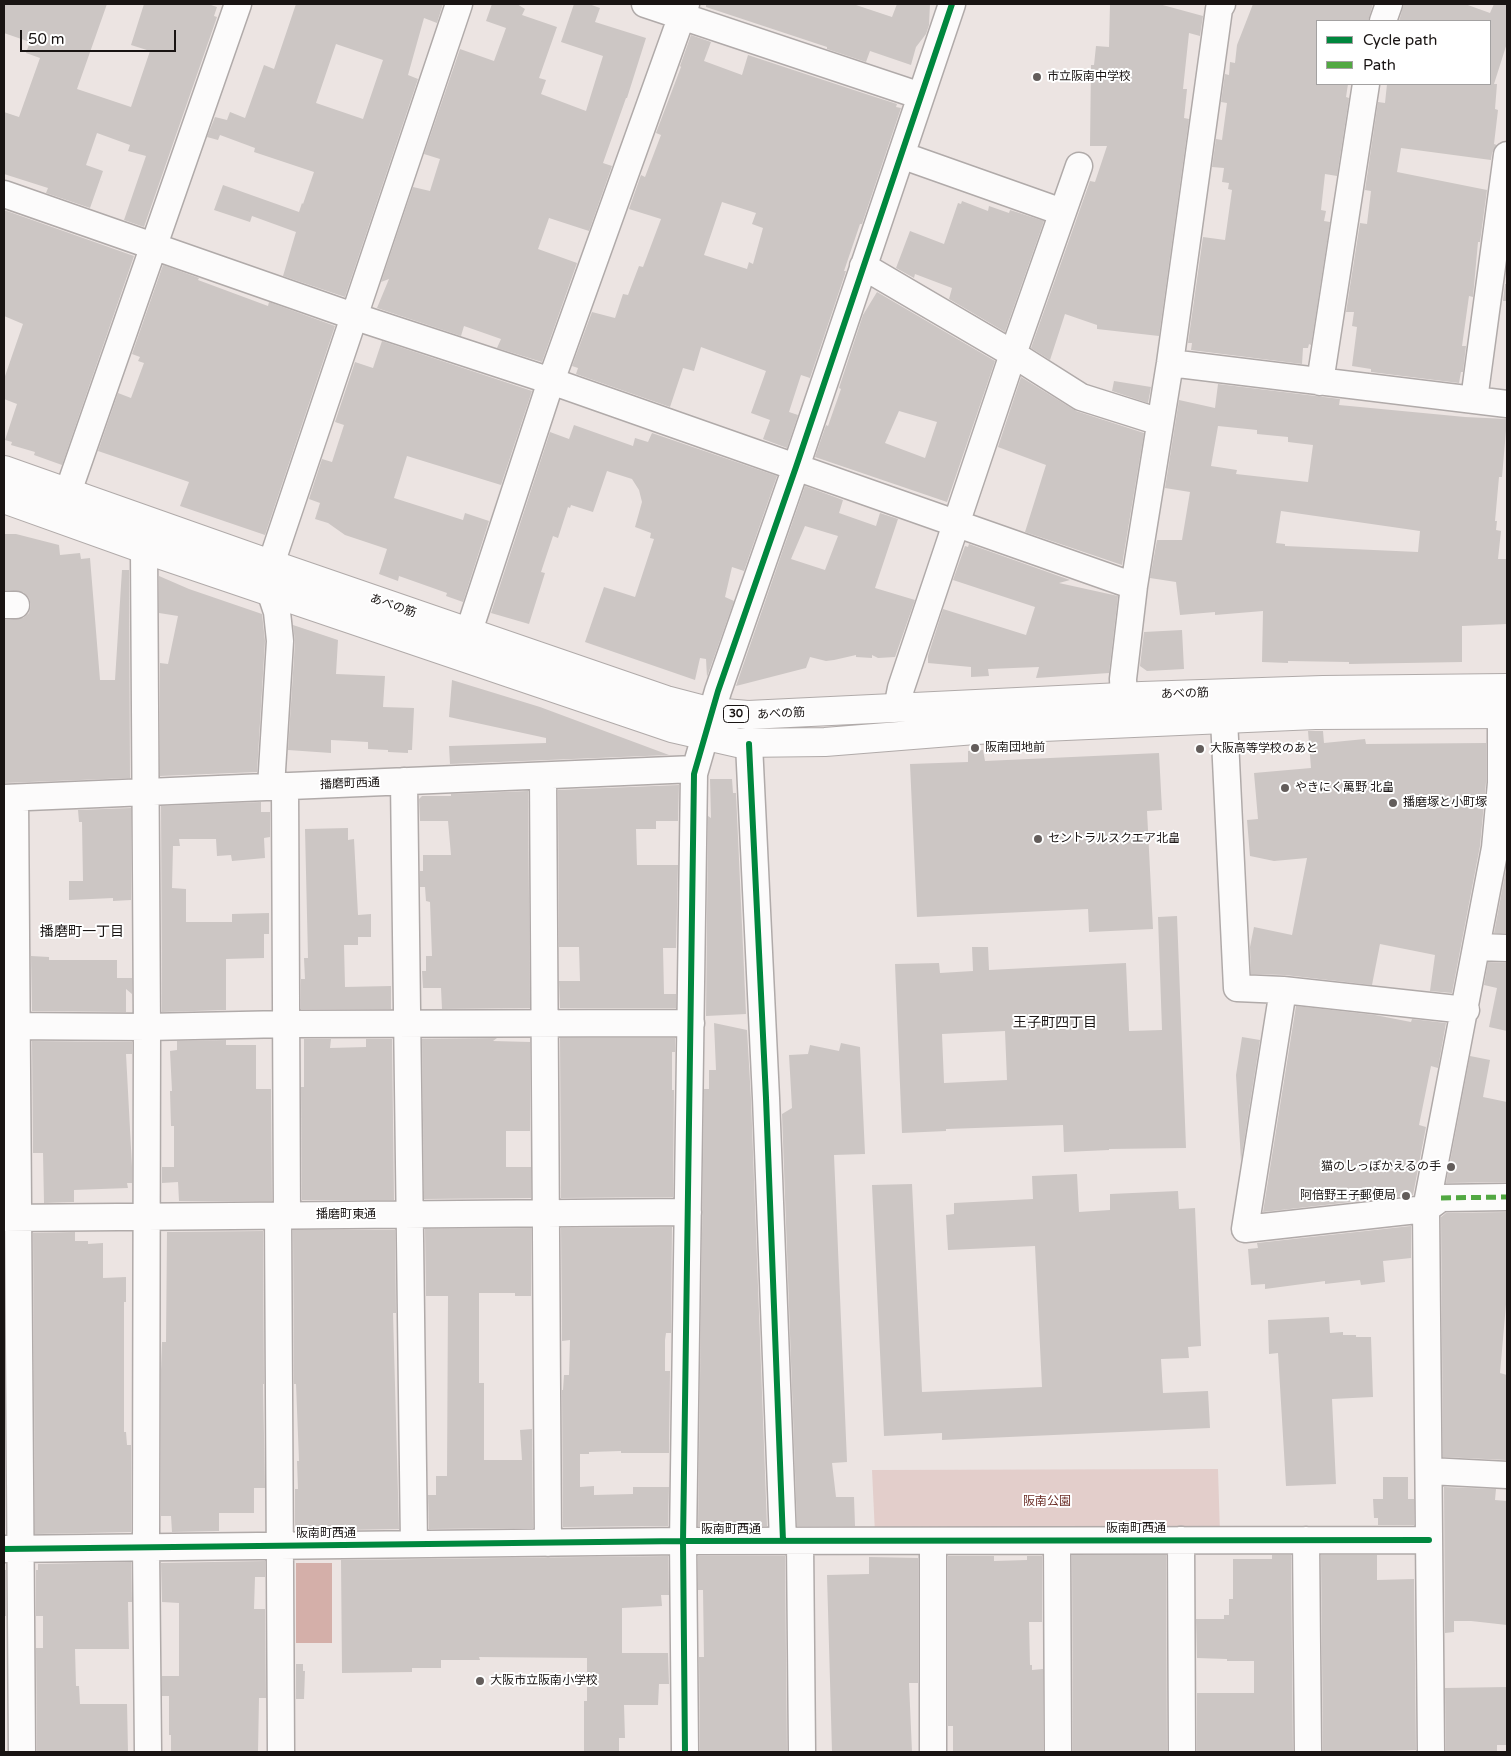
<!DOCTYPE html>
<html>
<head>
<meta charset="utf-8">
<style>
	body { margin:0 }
	#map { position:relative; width:1511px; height:1756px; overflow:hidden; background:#ece4e2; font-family:"Varela Round",sans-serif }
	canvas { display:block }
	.frame { position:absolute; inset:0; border:5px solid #191413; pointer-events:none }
	.legend { position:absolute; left:1316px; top:20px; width:175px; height:65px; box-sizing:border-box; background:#fff; border:1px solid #a3a1a1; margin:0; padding:6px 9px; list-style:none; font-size:15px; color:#191413 }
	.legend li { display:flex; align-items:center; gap:10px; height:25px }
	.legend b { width:25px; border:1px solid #a3a1a1 }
	.scale { position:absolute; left:20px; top:30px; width:156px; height:22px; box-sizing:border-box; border:2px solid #191413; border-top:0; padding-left:6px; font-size:15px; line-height:18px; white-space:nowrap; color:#191413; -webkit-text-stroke:4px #fff; paint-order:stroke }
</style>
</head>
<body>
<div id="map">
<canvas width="1511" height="1756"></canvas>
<div class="frame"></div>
<ul class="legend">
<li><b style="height:6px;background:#00873e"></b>Cycle path</li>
<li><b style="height:6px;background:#52a842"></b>Path</li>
</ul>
<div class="scale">50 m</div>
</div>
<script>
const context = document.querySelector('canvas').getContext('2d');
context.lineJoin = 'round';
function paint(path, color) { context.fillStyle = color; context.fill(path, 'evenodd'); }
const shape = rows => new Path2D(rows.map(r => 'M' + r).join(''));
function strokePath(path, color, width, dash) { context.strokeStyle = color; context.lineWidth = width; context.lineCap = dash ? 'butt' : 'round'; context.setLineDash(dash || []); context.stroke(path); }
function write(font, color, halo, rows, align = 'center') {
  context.font = font + ' "Varela Round","Noto Sans JP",sans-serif'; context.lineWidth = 4; context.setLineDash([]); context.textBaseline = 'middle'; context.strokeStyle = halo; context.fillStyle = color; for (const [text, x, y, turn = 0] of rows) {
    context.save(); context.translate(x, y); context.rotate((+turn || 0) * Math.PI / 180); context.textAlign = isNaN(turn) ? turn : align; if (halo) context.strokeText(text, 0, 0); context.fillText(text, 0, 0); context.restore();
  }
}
paint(shape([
	[1218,1469,1220,1535,875,1534,872,1470]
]), '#e3cecb');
paint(shape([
	[296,1563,332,1563,332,1643,296,1643]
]), '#d4afa9');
paint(shape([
	[4,4,107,4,77,89,131,107,150,51,131,45,144,4,208,4,217,7,214,16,217,17,144,227,124,220,146,156,128,151,130,145,97,133,86,165,103,171,90,208,46,193,48,188,4,174,4,112,19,117,40,58,26,53,30,42,4,33],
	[296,4,443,4,437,23,424,18,408,75,418,79,345,297,283,276,296,232,252,216,250,222,214,210,223,185,299,212,302,203,303,204,314,172,254,152,255,148,220,135,218,140,207,137,215,117,227,120,230,112,245,118,264,65,274,69],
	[336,44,383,60,363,119,316,103],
	[492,4,517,4,525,9,522,15,557,27,539,78,546,80,541,94,586,111,603,56,561,42,574,4,589,4,600,8,595,22,646,38,627,98,626,98,603,163,612,166,589,231,549,218,538,249,577,263,542,362,497,348,501,339,464,326,461,336,377,308,389,279,381,282,413,187,430,191,440,159,424,154,460,49,494,61,506,28,486,21],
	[706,4,853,4,892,17,897,4,930,4,929,25,926,34,916,47,911,65,870,51,866,62,827,49,827,47,706,7],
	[1110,4,1159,4,1203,16,1200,36,1189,33,1183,89,1187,89,1184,118,1189,119,1159,336,1097,329,1097,325,1065,314,1050,360,1031,348,1090,181,1095,182,1107,146,1090,146,1091,65,1094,65,1096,46,1109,47],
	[1253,4,1373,4,1368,21,1317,21,1317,84,1348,84,1346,97,1349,98,1337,176,1325,174,1321,210,1326,211,1324,221,1330,222,1311,345,1309,344,1308,348,1303,348,1302,364,1191,350,1192,343,1188,343,1203,237,1225,240,1232,190,1228,189,1229,183,1222,182,1224,168,1212,167,1216,139,1222,140,1227,103,1221,102,1225,74,1229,75,1230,62,1235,63,1237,45],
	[1404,4,1465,4,1490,13,1494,4,1507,4,1507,43,1494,84,1497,84,1495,109,1498,110,1494,144,1497,145,1492,153,1491,160,1401,148,1397,172,1487,190,1480,242,1478,242,1473,297,1469,296,1462,346,1466,346,1463,372,1461,372,1459,383,1371,372,1371,369,1352,366,1357,327,1352,326,1354,312,1346,312,1360,223,1367,224,1371,191,1365,190,1378,102,1385,103,1387,84,1490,84,1490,21,1399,21],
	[691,35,711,42,704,61,742,75,748,55,869,95,897,104,896,107,901,108,862,224,860,224,844,271,846,271,810,378,801,375,789,412,798,415,787,448,763,439,770,420,751,413,766,371,701,347,694,371,683,368,670,407,576,374,578,368,572,366,592,312,615,318,623,294,628,295,639,266,643,267,661,219,629,209,641,175,645,177,661,135,656,133,681,67,680,66],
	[722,202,756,213,752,224,763,228,753,264,749,262,747,269,704,255],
	[962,201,988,211,989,206,1009,213,1010,210,1044,221,1005,332,949,299,952,288,915,274,914,278,896,268,910,231,944,244,958,203,961,204],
	[4,210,134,256,62,465,34,455,35,452,11,445,12,442,5,440,17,404,4,399,4,379,23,324,4,316],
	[163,265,199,278,198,280,268,306,269,302,335,326,265,535,180,506,189,482,98,451,118,393,131,398,144,363,138,361,140,357,132,354],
	[1505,284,1507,284,1507,301,1503,301],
	[877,292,995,361,947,502,815,457,826,425,828,426,841,389,839,388,863,315],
	[899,411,937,422,925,458,885,443],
	[382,341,532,391,501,485,407,456,394,498,463,520,465,513,489,521,463,602,446,596,447,593,399,576,398,581,379,574,387,549,345,535,328,523,315,519,320,503,309,499,322,459,332,462,344,425,335,422,355,362,373,368],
	[1021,377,1076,411,1144,433,1122,565,1025,532,1046,465,998,447],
	[1114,381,1151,387,1148,403,1112,391],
	[1218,384,1340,399,1339,405,1465,417,1507,419,1502,477,1499,477,1495,521,1497,521,1496,530,1501,531,1498,559,1506,559,1507,624,1462,626,1462,662,1349,664,1349,662,1288,661,1288,663,1262,662,1263,611,1215,615,1215,612,1180,615,1176,582,1150,578,1157,540,1182,540,1190,492,1165,488,1179,400,1215,408],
	[1218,426,1257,430,1257,434,1288,437,1288,442,1313,445,1308,482,1236,474,1237,470,1211,466],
	[1281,511,1420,531,1418,552,1285,546,1285,544,1276,543],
	[574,425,633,446,635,438,648,442,652,433,777,476,744,571,732,567,725,597,734,601,707,677,706,659,700,658,695,680,585,642,604,587,635,597,654,539,650,538,651,533,635,527,642,502,639,490,632,479,607,471,593,512,571,505,570,508,568,507,558,538,553,536,541,572,545,573,529,624,491,613,550,432,569,439],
	[805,486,843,500,839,513,876,526,880,513,898,519,875,588,915,600,895,657,878,658,872,655,872,658,856,657,856,655,834,660,826,661,810,657,806,668,736,686],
	[805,526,838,536,825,570,791,559],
	[4,534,16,534,59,545,60,555,80,553,81,559,90,558,100,680,115,680,122,570,129,570,130,778,4,783,4,620,23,618,29,613,31,605,29,598,23,592,4,590],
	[969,544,1070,580,1059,583,1118,596,1109,673,1036,678,1039,667,988,669,989,676,971,677,971,667,928,663,928,656,943,609,1026,635,1035,607,953,580,965,546,968,547],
	[159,576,189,589,262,614,265,641,257,772,160,776,160,663,168,664,178,616,159,613],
	[293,625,338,640,336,674,385,676,383,707,414,708,412,750,408,750,408,753,388,752,388,750,368,749,368,742,331,740,331,753,288,750,295,642],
	[1182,630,1184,669,1147,671,1140,666,1144,632],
	[452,680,540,707,669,755,450,764,449,746,546,743,546,738,449,717],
	[1308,731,1323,731,1324,743,1365,739,1366,744,1486,743,1486,782,1480,846,1452,993,1430,991,1435,955,1380,944,1372,985,1285,975,1251,974,1250,947,1254,927,1292,935,1307,858,1274,861,1250,856,1247,820,1258,819,1254,773,1311,768],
	[983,750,985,761,1159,753,1162,810,1147,811,1153,929,1089,932,1088,909,917,917,910,764,968,762,968,751],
	[710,779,732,779,733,793,736,793,746,1014,706,1016,708,816,711,818],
	[679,785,678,821,656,821,656,829,636,829,637,865,678,865,676,948,663,948,664,994,676,994,676,1008,560,1008,559,981,580,981,579,947,559,947,558,790],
	[528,791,530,1008,442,1009,441,988,423,988,422,971,426,971,426,956,432,956,430,902,426,901,425,887,420,887,420,871,423,871,423,855,451,855,448,821,420,821,419,799,422,796,451,796,451,794],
	[261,802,261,812,270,812,270,837,264,838,265,858,232,861,231,855,217,856,216,839,179,839,180,846,173,846,172,888,186,889,186,922,232,922,232,914,269,913,269,934,264,934,264,958,226,959,226,1010,162,1012,161,806],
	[131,808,131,900,113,901,113,898,69,900,69,881,83,881,82,822,79,822,78,810],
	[348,828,348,840,354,839,358,915,371,914,371,937,358,937,358,945,344,945,345,987,391,986,391,1009,301,1009,301,979,305,979,304,958,308,958,305,829],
	[1507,864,1507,933,1494,933],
	[1177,916,1186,1148,1109,1149,1109,1150,1064,1152,1063,1125,946,1129,946,1131,902,1133,895,964,939,963,940,973,973,971,972,947,988,947,989,970,1126,963,1129,1031,1162,1030,1158,917],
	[1005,1031,1007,1080,944,1083,942,1034],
	[31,956,49,957,49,960,117,960,117,978,132,978,132,994,126,989,126,1012,32,1011],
	[1488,962,1507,963,1507,1031,1489,1027,1497,988,1484,985],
	[1296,1006,1375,1015,1411,1022,1412,1019,1446,1023,1438,1068,1431,1066,1419,1125,1426,1127,1413,1195,1263,1212],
	[714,1023,747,1030,751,1099,767,1526,698,1526,704,1089,709,1089,709,1070,716,1070],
	[1242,1037,1260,1040,1241,1161,1236,1075],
	[497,1038,493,1041,530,1042,530,1131,506,1131,506,1167,531,1167,531,1198,424,1199,422,1039],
	[560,1038,675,1038,675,1052,672,1052,672,1090,674,1090,673,1197,561,1198],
	[304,1039,331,1039,330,1048,366,1047,366,1039,392,1039,394,1200,302,1200,301,1087,304,1087],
	[226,1040,226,1045,256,1045,256,1089,271,1089,272,1201,179,1201,178,1182,162,1183,162,1167,174,1167,174,1126,171,1126,170,1091,172,1091,170,1051,177,1050,177,1041],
	[32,1041,132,1042,132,1054,126,1054,132,1167,132,1183,127,1183,128,1188,74,1190,74,1202,44,1203,43,1153,33,1153],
	[841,1043,860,1047,865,1154,834,1155,847,1462,832,1463,836,1497,854,1497,855,1526,797,1526,782,1114,792,1108,789,1055,808,1054,810,1045,839,1051],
	[1470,1056,1490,1060,1483,1097,1507,1102,1506,1182,1446,1183],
	[1077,1174,1079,1212,1110,1210,1110,1194,1178,1191,1179,1209,1195,1208,1201,1346,1188,1347,1189,1358,1161,1359,1163,1393,1208,1391,1210,1428,942,1440,942,1433,884,1436,872,1185,912,1184,922,1392,1042,1387,1035,1246,948,1250,946,1215,954,1214,954,1203,1033,1199,1032,1176],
	[1507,1212,1507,1293,1500,1373,1507,1375,1507,1460,1443,1457,1441,1217,1446,1213],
	[1411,1226,1411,1258,1383,1261,1385,1282,1361,1285,1360,1280,1325,1284,1325,1281,1265,1289,1265,1284,1251,1285,1248,1249,1258,1248,1257,1243],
	[672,1227,671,1333,666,1333,665,1340,665,1371,670,1371,669,1453,621,1453,621,1451,589,1452,589,1454,580,1454,580,1487,594,1486,594,1495,633,1494,633,1487,669,1487,668,1526,563,1527,562,1390,563,1390,564,1375,569,1375,570,1340,562,1341,561,1228],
	[531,1228,531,1296,515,1296,515,1293,479,1293,479,1383,484,1383,484,1460,522,1460,520,1430,532,1429,533,1528,429,1529,428,1495,436,1495,436,1476,447,1476,448,1296,426,1296,425,1229],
	[293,1230,395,1230,396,1313,393,1313,399,1529,295,1531,295,1489,298,1489,297,1461,299,1461,296,1384,294,1384],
	[263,1231,264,1384,263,1384,265,1488,254,1488,254,1513,219,1513,219,1531,172,1532,171,1516,161,1516,161,1370,162,1342,166,1342,167,1232],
	[75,1232,75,1241,88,1241,88,1244,103,1243,103,1278,126,1277,126,1302,124,1302,124,1432,126,1432,127,1445,131,1445,131,1532,35,1534,33,1233],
	[1329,1317,1330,1333,1343,1332,1343,1335,1356,1335,1356,1337,1371,1337,1373,1397,1332,1399,1336,1484,1286,1486,1278,1353,1269,1354,1268,1320],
	[1383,1477,1408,1477,1408,1499,1414,1499,1414,1525,1378,1525,1378,1518,1374,1518,1373,1499,1383,1499],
	[1444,1487,1496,1489,1495,1500,1507,1501,1507,1625,1471,1621,1454,1621,1454,1632,1445,1633],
	[1072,1555,1166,1555,1167,1752,1073,1752],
	[1272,1555,1291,1555,1293,1752,1197,1752,1197,1693,1254,1693,1254,1661,1227,1661,1227,1659,1197,1658,1196,1619,1224,1619,1224,1615,1229,1615,1229,1599,1233,1599,1233,1559,1272,1559],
	[1321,1555,1377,1555,1377,1580,1414,1579,1416,1750,1380,1751,1380,1752,1323,1752],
	[668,1556,669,1595,661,1595,662,1606,622,1608,622,1653,668,1653,669,1684,659,1684,658,1705,624,1705,625,1738,619,1738,619,1752,584,1752,584,1701,587,1701,587,1658,479,1657,480,1660,441,1660,441,1668,412,1668,412,1672,342,1673,341,1560],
	[698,1556,785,1556,787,1752,700,1752,699,1657,704,1657,703,1590,698,1590],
	[948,1556,994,1556,994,1561,1027,1560,1027,1556,1042,1556,1042,1622,1029,1622,1030,1665,1032,1665,1032,1670,1043,1669,1043,1752,953,1752,953,1726,948,1726],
	[869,1557,918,1558,918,1683,909,1683,912,1752,832,1752,827,1575,869,1574],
	[265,1561,265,1577,255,1577,254,1609,265,1609,266,1698,259,1698,258,1752,171,1752,171,1735,169,1735,169,1696,162,1696,162,1676,179,1676,179,1603,162,1602,161,1563],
	[131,1562,132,1602,128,1602,129,1649,75,1649,76,1686,79,1686,80,1704,127,1704,128,1752,37,1752,36,1648,43,1648,43,1616,36,1616,36,1570,38,1570,38,1564],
	[4,1570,6,1570,6,1616,4,1616],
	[296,1664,303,1664,303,1671,305,1671,304,1699,296,1699],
	[1507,1687,1507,1745,1497,1745,1497,1752,1446,1752,1445,1688]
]), '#ccc6c4');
const minor = shape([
	[645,4,921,96],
	[1383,21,1389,4],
	[901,155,1062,212],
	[4,194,353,316,551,381,1134,586],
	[863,266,1013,354,1081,397,1160,422],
	[1170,363,1507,404],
	[1320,382,1366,84],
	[1474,400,1507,155],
	[68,492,238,4],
	[144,549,147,1027,146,1547,148,1752],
	[4,605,16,605],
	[469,631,551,381,686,4],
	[897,708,901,688,1013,354,1079,166],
	[1125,718,1123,679,1134,586,1170,363,1219,9,1222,4],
	[1224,719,1237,988,1283,990,1466,1010],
	[749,744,766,1098,783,1541],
	[543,776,548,1543],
	[404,781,414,1544],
	[285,786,287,1215],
	[271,787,280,641,277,612,270,591,271,564,459,4],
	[4,798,695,769],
	[15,798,22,1752],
	[1477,947,1507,948],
	[1283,990,1245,1229,1426,1209,1441,1198,1507,1197],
	[4,1026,147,1027,287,1024,691,1023],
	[278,1215,281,1752],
	[4,1218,688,1212],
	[1429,1471,1507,1475],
	[1181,1540,1182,1752],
	[1306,1540,1308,1752],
	[933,1541,933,1752],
	[1057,1541,1058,1752],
	[800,1542,802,1752],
	[4,1549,683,1541,1429,1540],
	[685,1752,683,1541,694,774,718,691,796,467,952,4],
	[1431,1752,1426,1209,1495,848,1501,783,1501,693]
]);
const major = shape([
	[4,470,256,559,666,700,712,712,748,715,1142,696,1323,690,1507,688],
	[4,499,144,549,672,728,738,743,825,742,975,730,1315,715,1507,714]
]);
strokePath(minor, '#b0aaa9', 29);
strokePath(major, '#b0aaa9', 30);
strokePath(minor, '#fcfbfb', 26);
strokePath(major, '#fcfbfb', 28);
strokePath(shape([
	[1441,1198,1507,1197]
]), '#52a842', 5, [10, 5]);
strokePath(shape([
	[749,744,766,1098,783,1541],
	[4,1549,683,1541,1429,1540],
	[685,1752,683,1541,694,774,718,691,796,467,952,4]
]), '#00873e', 6);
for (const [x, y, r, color] of [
	[1037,77,5,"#635d5b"],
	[975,748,5,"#635d5b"],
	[1200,749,5,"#635d5b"],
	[1285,788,5,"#635d5b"],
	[1393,803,5,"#635d5b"],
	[1038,839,5,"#635d5b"],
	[1451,1167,5,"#635d5b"],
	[1406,1196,5,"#635d5b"],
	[480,1681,5,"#635d5b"]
]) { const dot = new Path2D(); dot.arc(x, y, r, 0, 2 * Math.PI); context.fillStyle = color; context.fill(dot); strokePath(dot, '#fff', 2); }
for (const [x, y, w] of [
	[736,714,25]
]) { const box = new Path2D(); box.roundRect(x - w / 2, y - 8.5, w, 17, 4); context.fillStyle = '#fff'; context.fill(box); strokePath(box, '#191413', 1); }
write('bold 11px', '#191413', null, [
	["30",736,714]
]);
write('12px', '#191413', '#fff', [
	["市立阪南中学校",1047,77],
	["阪南団地前",985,748],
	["大阪高等学校のあと",1210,749],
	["やきにく萬野 北畠",1295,788],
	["播磨塚と小町塚",1403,803],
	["セントラルスクエア北畠",1048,839],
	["猫のしっぽかえるの手",1441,1167,"right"],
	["阿倍野王子郵便局",1396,1196,"right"],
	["大阪市立阪南小学校",490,1681]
], 'left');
write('12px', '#191413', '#fff', [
	["あべの筋",393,606,19],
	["あべの筋",1185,694,-2],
	["あべの筋",781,714,-3],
	["播磨町西通",350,784,-2],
	["播磨町東通",346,1215],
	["阪南町西通",1136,1529],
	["阪南町西通",731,1530],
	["阪南町西通",326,1534]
]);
write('12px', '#6b2d26', '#fff', [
	["阪南公園",1047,1502]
]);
write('14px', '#191413', '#fff', [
	["播磨町一丁目",82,932],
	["王子町四丁目",1055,1023]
]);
</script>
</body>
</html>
